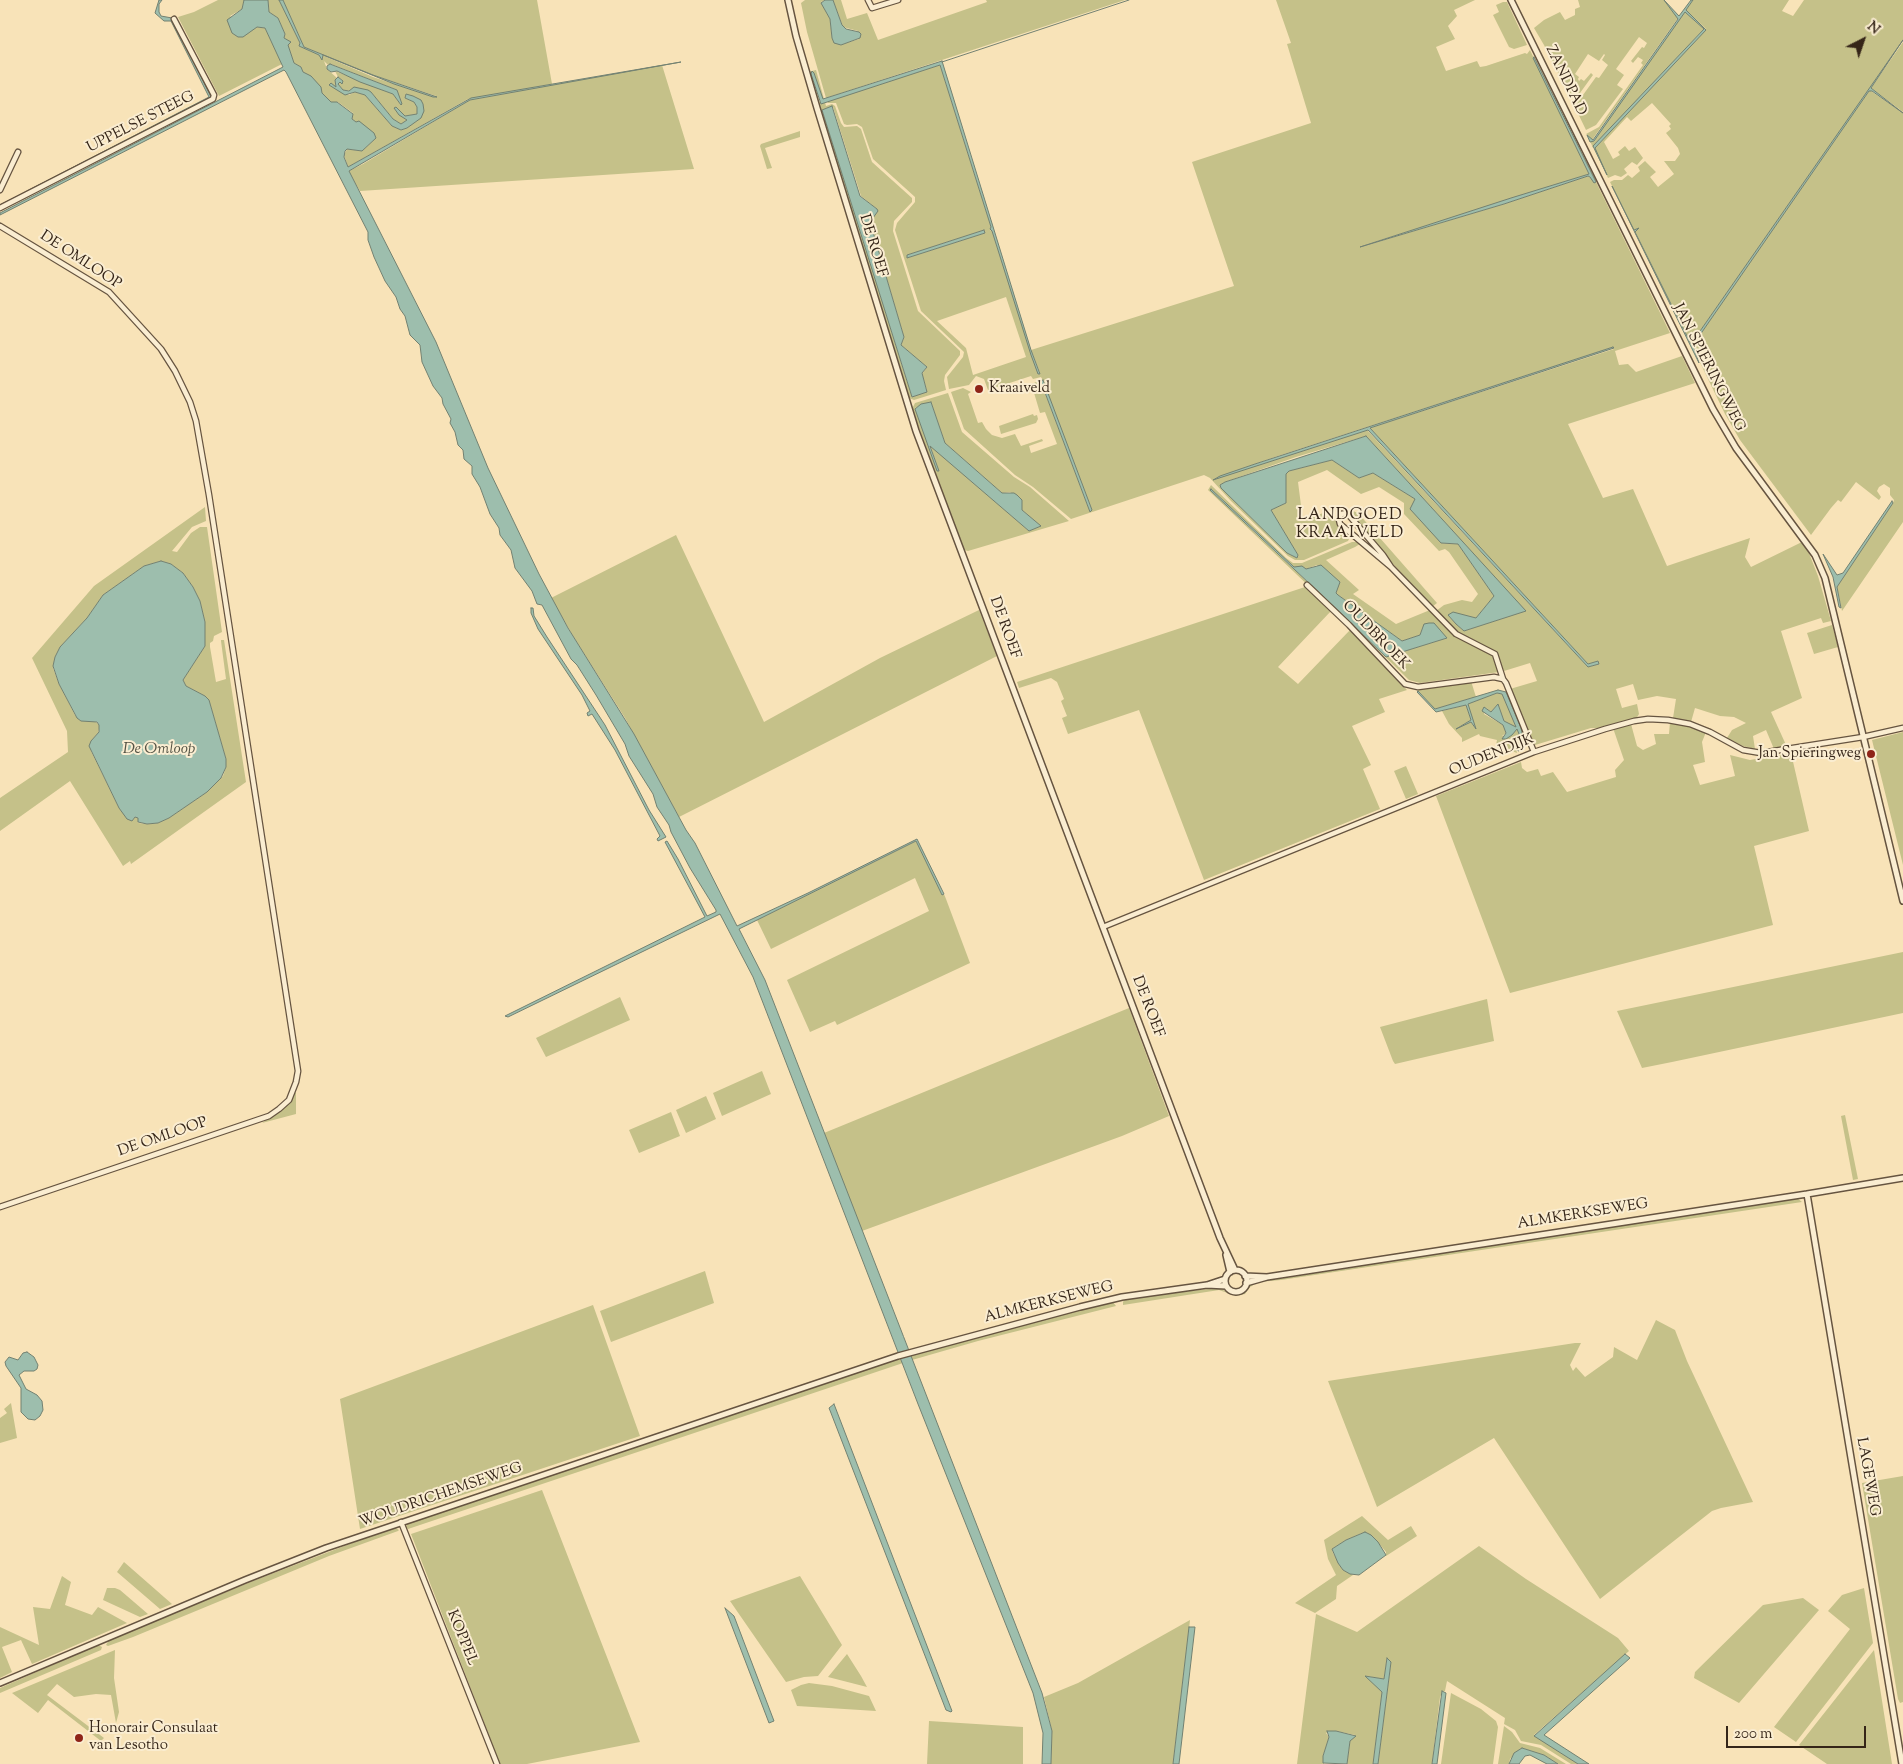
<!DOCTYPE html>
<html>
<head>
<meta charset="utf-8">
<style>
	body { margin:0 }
	#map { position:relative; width:1903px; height:1764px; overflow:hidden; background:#f8e3b8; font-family:"Sorts Mill Goudy",serif }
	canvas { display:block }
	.north { position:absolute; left:1838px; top:15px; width:50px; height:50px; -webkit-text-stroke:4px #faedd1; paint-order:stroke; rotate:41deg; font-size:14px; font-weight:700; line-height:20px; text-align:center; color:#352518 }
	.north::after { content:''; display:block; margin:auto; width:18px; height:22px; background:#352518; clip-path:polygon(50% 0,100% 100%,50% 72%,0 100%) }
	.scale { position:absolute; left:1726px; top:1726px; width:140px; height:22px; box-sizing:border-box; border:2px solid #352518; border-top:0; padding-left:6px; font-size:15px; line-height:18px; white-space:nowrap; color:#352518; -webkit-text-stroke:4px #faedd1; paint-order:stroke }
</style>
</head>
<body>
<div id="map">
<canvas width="1903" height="1764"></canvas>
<div class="north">N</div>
<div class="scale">200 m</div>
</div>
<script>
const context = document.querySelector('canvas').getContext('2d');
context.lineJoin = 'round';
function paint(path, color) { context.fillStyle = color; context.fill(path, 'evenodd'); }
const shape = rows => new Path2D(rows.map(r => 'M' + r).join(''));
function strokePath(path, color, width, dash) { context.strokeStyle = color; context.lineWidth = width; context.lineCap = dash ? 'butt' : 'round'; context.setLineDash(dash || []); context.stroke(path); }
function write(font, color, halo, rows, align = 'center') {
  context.font = font + ' "Sorts Mill Goudy",serif'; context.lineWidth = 4; context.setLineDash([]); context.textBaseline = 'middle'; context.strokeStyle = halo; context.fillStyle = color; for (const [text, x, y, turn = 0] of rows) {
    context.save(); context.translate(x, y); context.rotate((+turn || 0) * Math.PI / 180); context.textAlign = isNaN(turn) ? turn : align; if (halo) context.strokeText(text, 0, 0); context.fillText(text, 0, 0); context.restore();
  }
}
paint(shape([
	[218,0,244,0,242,9,230,16,249,33,252,29,257,27,265,28,282,64,219,96,178,17,194,12],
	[268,0,279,0,300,43,299,46,319,55,322,59,322,55,373,77,433,97,436,96,373,75,304,47,283,0,537,0,552,84,468,99,348,167,344,155,347,149,362,151,376,138,352,119,353,113,338,102,331,102,322,93,303,72,301,67,294,63,287,45,289,43,284,38,285,34,278,18,269,12],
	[324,61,328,65,331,64,397,90,401,105,393,94,335,71,338,77,343,81,338,84,343,90,371,92,393,119,401,124,407,120,395,109,398,109,405,116,417,114,417,107,414,102,405,98,406,94,421,101,421,117,407,128,401,130,392,126,365,95,355,92,349,95,329,85,337,87,337,78,327,69],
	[805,0,825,0,821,2,830,19,832,38,840,45,859,39,858,31,843,27,833,0,841,0,847,19,867,13,878,40,987,2,986,0,1125,0,826,98,807,32,801,3],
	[1276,0,1475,0,1454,10,1457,16,1448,26,1455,39,1436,47,1446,71,1477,61,1480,67,1486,66,1525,53,1527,54,1530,50,1589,174,1362,246,1361,247,1504,204,1588,176,1596,182,1670,333,1615,351,1619,365,1628,364,1636,372,1682,356,1695,383,1568,424,1603,498,1633,489,1667,566,1750,538,1745,557,1751,567,1804,541,1805,543,1818,576,1831,621,1823,623,1821,618,1781,631,1802,698,1771,712,1787,747,1774,749,1766,730,1753,736,1755,749,1743,746,1727,738,1732,730,1746,723,1734,717,1720,716,1695,708,1691,722,1673,718,1676,699,1657,696,1638,700,1633,684,1616,689,1622,708,1637,704,1639,714,1636,719,1598,729,1596,728,1591,728,1535,745,1510,689,1537,681,1530,663,1504,671,1496,654,1458,633,1436,611,1444,605,1462,600,1472,602,1478,594,1449,552,1445,549,1439,551,1404,514,1404,503,1379,487,1361,494,1327,470,1298,482,1303,521,1323,513,1325,516,1337,519,1337,523,1351,535,1348,541,1304,560,1295,560,1288,556,1231,501,1210,478,1204,475,1071,519,1033,487,1015,475,964,429,951,392,963,388,971,392,968,394,978,423,982,422,986,429,992,435,1002,438,1015,434,1021,446,1042,439,1043,441,1029,446,1031,453,1057,444,1045,412,1040,413,1032,386,1032,384,1042,379,1041,377,1033,379,1031,376,988,390,984,379,976,376,969,385,949,389,947,377,963,357,964,352,921,311,895,230,897,223,915,202,915,197,873,159,862,127,857,124,847,125,844,124,836,103,828,103,827,101,940,65,991,227,990,230,992,231,1039,375,1040,373,1031,350,1234,286,1192,162,1311,123,1287,44,1291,43],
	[984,230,985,233,907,258,907,255],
	[1006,297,1026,357,973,375,966,348,937,321],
	[1613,347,1614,349,1370,428,1588,664,1598,661,1599,664,1588,667,1367,430,1213,479,1275,457],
	[1042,380,1092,510,1090,512,1041,382],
	[1366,436,1421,496,1525,611,1464,631,1456,624,1448,615,1476,618,1494,596,1458,544,1441,543,1415,499,1373,473,1359,478,1332,460,1289,471,1286,474,1286,503,1271,510,1298,555,1297,558,1287,553,1221,488,1220,485,1225,482,1296,457],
	[1578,0,1664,0,1678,18,1592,140,1586,134,1599,127,1643,65,1641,63,1643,60,1638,57,1633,63,1631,61,1642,47,1644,48,1647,43,1639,37,1616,69,1624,75,1617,85,1623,89,1596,125,1586,130,1572,101,1583,95,1596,77,1599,78,1608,65,1602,60,1605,55,1604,54,1599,61,1588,54,1575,74,1579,77,1578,79,1579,81,1581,79,1584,81,1591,73,1593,75,1580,93,1570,97,1544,45,1534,28,1544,20,1560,12,1565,20,1575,15,1575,9,1580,7],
	[1693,0,1789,0,1782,11,1793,16,1804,0,1903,0,1903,40,1691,344,1610,182,1614,180,1622,180,1628,175,1632,178,1640,171,1638,167,1645,161,1656,172,1650,177,1658,187,1674,174,1664,161,1675,161,1680,154,1678,148,1666,133,1671,129,1669,126,1671,124,1652,103,1631,121,1627,117,1604,142,1613,159,1620,155,1618,152,1625,146,1629,151,1635,147,1643,158,1637,165,1632,162,1624,169,1627,173,1621,177,1615,175,1608,178,1594,149,1706,29,1686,10],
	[1503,2,1507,2,1527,45,1514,49,1509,47,1493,15,1499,12,1496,5],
	[1685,11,1704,29,1703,30,1594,146,1593,148,1590,141,1594,141],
	[1903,42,1903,112,1871,88],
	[662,65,694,169,360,191,350,175,349,171,363,164,470,100],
	[816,70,824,99,822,99,814,73,811,74,820,103,825,102,826,106,832,104,835,106,841,123,844,127,857,126,861,129,872,162,912,198,912,202,894,221,893,231,918,311,960,351,960,355,945,375,944,381,946,390,914,400,909,398,808,72],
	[833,107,861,196,877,209,870,222,904,337,901,345,927,367,922,374,927,391,912,397,822,110],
	[1869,91,1871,91,1903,113,1903,522,1842,611,1837,587,1893,503,1894,500,1890,495,1890,488,1884,484,1879,487,1877,491,1881,497,1879,500,1856,482,1841,502,1838,500,1831,508,1811,535,1740,440,1725,414,1692,346],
	[800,131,800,137,765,148,772,168,767,169,760,146,761,144],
	[948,393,962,432,1014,477,1030,487,1069,521,968,551,964,550,912,409,915,403],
	[931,402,945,443,1002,493,1010,492,1022,500,1022,510,1040,526,1029,531,930,445,939,471,915,408],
	[1033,414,1034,416,1037,415,1038,419,1036,423,1001,434,999,426],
	[1211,485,1286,558,1293,563,1302,563,1352,542,1358,542,1360,544,1355,547,1326,560,1359,590,1353,594,1396,624,1430,610,1445,627,1459,638,1491,653,1499,672,1420,683,1409,680,1360,632,1315,592,1208,490],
	[1211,489,1294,567,1306,569,1317,565,1338,595,1402,641,1420,635,1423,627,1447,638,1385,657,1328,601,1257,535,1210,490],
	[205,507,206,521,192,527,172,551,177,552,191,533,200,527,207,527,222,632,214,636,213,641,210,643,210,647,216,682,226,679,221,641,221,640,224,640,246,782,131,864,130,861,123,866,70,781,0,831,0,798,68,752,67,731,32,658,94,586],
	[161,561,171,564,183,573,193,587,200,601,205,622,205,646,183,680,186,686,205,696,209,700,226,759,226,767,223,776,207,792,169,818,158,823,147,824,138,823,138,818,135,817,132,821,119,808,91,751,91,741,98,733,100,725,94,721,81,721,75,715,59,684,53,668,55,657,60,647,87,618,103,595,144,566],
	[1348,509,1358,513,1437,603,1432,607,1345,511],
	[676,535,764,722,880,658,979,610,997,656,679,817,625,718,573,636,551,598],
	[1305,587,1331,611,1278,667,1298,684,1350,630,1407,690,1379,699,1385,712,1352,726,1371,765,1363,769,1380,809,1204,880,1139,710,1068,734,1062,718,1067,716,1061,701,1064,699,1057,682,1051,678,1019,688,1017,682],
	[1832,625,1838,647,1814,654,1807,633],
	[1471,681,1476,697,1435,709,1416,689],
	[1497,693,1502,694,1504,696,1517,727,1514,727,1504,721,1498,704,1491,712,1486,708,1484,714,1503,725,1506,733,1502,736,1512,735,1517,728,1521,739,1516,749,1517,753,1496,745,1497,740,1480,736,1479,734,1462,742,1462,738,1449,724,1442,711,1466,705,1471,720,1457,728,1471,722,1475,728,1467,704],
	[1670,722,1688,726,1706,732,1702,742,1705,762,1693,765,1700,785,1735,776,1730,755,1750,760,1791,753,1809,831,1754,846,1773,925,1510,993,1436,796,1521,762,1522,768,1527,772,1538,769,1541,776,1553,772,1567,792,1616,777,1615,770,1624,760,1613,728,1631,724,1637,746,1643,750,1656,744,1654,734,1669,734],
	[1903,732,1903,865,1872,740],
	[1406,766,1418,794,1406,799,1394,771],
	[916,841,942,895,944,894,946,899,970,963,837,1025,835,1021,810,1032,787,980,929,911,915,878,771,949,757,920],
	[1903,952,1903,1013,1672,1062,1642,1068,1617,1011],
	[620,997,630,1020,546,1057,536,1038],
	[1487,999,1494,1041,1395,1064,1393,1061,1380,1027],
	[1129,1008,1169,1116,1122,1136,862,1231,824,1133],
	[762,1071,771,1094,722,1116,713,1093],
	[296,1092,296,1114,262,1123,281,1110],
	[706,1096,716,1119,686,1133,676,1110],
	[671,1112,680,1136,639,1153,629,1130],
	[1845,1115,1858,1179,1853,1180,1841,1116],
	[1797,1198,1802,1202,1281,1280,1259,1282],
	[705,1271,714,1303,611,1342,600,1311],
	[1256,1283,1249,1288,1245,1294,1236,1296,1219,1290,1123,1305,1123,1302,1124,1300,1161,1294,1219,1288,1231,1294,1237,1294,1243,1292,1250,1285],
	[1113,1302,1116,1306,978,1341,912,1360,910,1355,1047,1317],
	[593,1305,640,1436,360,1529,340,1399],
	[1656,1320,1675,1330,1687,1361,1753,1502,1721,1508,1712,1511,1600,1599,1494,1438,1377,1507,1328,1381,1575,1343,1581,1343,1570,1365,1573,1371,1576,1367,1585,1377,1613,1357,1614,1347,1637,1360],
	[900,1358,903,1363,408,1529,406,1527,408,1521],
	[11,1403,17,1438,0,1443,0,1418,7,1413,4,1409],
	[1903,1476,1903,1702,1900,1703,1898,1699,1862,1483],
	[542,1490,640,1742,527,1764,500,1764,411,1534],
	[1362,1516,1388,1540,1411,1526,1417,1536,1386,1556,1386,1552,1381,1546,1367,1533,1362,1533,1346,1540,1332,1549,1333,1553,1343,1570,1353,1575,1337,1586,1336,1599,1315,1613,1295,1603,1336,1575,1328,1559,1324,1540],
	[394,1527,399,1530,398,1531,329,1556,133,1637,108,1646,106,1645,109,1640,253,1581],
	[1479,1546,1526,1579,1618,1638,1629,1651,1534,1735,1578,1764,1571,1764,1541,1745,1521,1741,1515,1730,1504,1724,1505,1718,1447,1681,1445,1691,1443,1691,1440,1697,1432,1764,1378,1764,1391,1662,1387,1658,1384,1679,1366,1676,1382,1692,1373,1764,1347,1764,1350,1741,1355,1735,1336,1731,1326,1733,1329,1737,1323,1756,1324,1764,1297,1764,1316,1614,1357,1632],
	[124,1562,172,1604,160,1609,117,1572],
	[62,1576,71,1582,65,1605,92,1615,98,1607,127,1623,32,1664,21,1640,2,1647,12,1672,0,1678,0,1627,39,1645,33,1607,50,1609],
	[800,1576,842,1645,818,1676,804,1677,786,1682,730,1601],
	[107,1588,115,1588,120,1590,148,1614,140,1617,103,1600],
	[1864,1588,1873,1643,1796,1742,1774,1727,1850,1629,1828,1611,1842,1595],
	[1803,1598,1819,1610,1739,1703,1694,1678,1695,1672,1763,1605],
	[1190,1620,1173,1764,1051,1764,1052,1731,1044,1697,1078,1683],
	[98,1645,102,1647,101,1650,0,1693,0,1688],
	[115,1650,114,1678,119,1712,116,1723,111,1695,96,1694,74,1697,57,1684,47,1695,104,1738,101,1741,48,1700,38,1713,12,1693],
	[1874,1650,1892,1764,1827,1764,1799,1745],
	[847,1654,861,1676,867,1687,828,1677],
	[809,1683,832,1686,869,1696,876,1711,797,1706,791,1690,801,1685],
	[1451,1693,1481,1709,1496,1721,1498,1727,1493,1764,1441,1764],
	[929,1721,1023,1727,1023,1764,927,1764],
	[1504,1726,1512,1732,1520,1743,1540,1748,1566,1764,1558,1764,1544,1755,1522,1748,1510,1759,1509,1764,1498,1764]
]), '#c5c189');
const water = shape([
	[159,0,162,0,159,4,159,12,161,16,172,18,211,97,0,205,209,97,171,21,164,21,155,13,159,0],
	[244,0,268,0,269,12,278,18,285,34,284,38,291,42,288,45,294,63,301,67,303,72,311,76,321,87,322,93,331,102,337,102,353,114,352,119,356,122,359,121,374,133,376,138,362,151,347,149,345,151,344,157,348,167,471,98,681,62,470,100,349,171,436,342,488,468,539,574,568,628,634,734,686,830,695,843,737,926,808,893,917,839,944,894,942,895,916,841,739,929,765,980,1042,1693,1052,1731,1051,1764,1042,1764,1043,1733,1033,1693,918,1404,753,977,720,914,508,1017,505,1016,705,917,665,842,667,841,678,859,707,916,716,912,716,910,690,868,671,832,669,825,657,807,653,794,629,756,625,744,596,695,577,665,571,659,542,605,537,604,532,591,515,568,511,550,500,535,499,528,490,514,480,487,472,474,472,466,464,459,463,450,458,445,455,432,450,423,451,419,443,404,442,398,433,386,422,362,420,345,410,335,405,316,400,309,396,297,385,281,374,257,368,240,368,232,286,72,284,70,0,215,0,213,23,201,283,67,265,28,257,27,243,37,238,37,232,33,227,20,242,9,244,0],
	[279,0,283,0,304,47,373,75,437,97,433,97,394,84,323,55,322,60,319,55,299,46,300,43,279,0],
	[825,0,833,0,842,25,846,29,859,32,861,34,860,38,841,45,834,43,832,38,830,19,821,3,825,0],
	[1664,0,1679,16,1691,0,1693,0,1686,10,1706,30,1595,148,1607,175,1593,146,1704,29,1685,12,1594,141,1590,142,1587,135,1593,140,1678,19,1664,0],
	[1903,40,1871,88,1903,113,1872,91,1869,91,1693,345,1699,363,1612,186,1634,230,1639,228,1635,232,1691,344,1903,40],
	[1534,57,1596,182,1594,183,1590,177,1588,176,1504,204,1360,247,1511,198,1589,174,1533,58,1534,57],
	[942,61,1031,350,1040,374,1038,374,1031,355,992,231,990,229,991,227,940,65,821,104,811,74,812,71,814,73,823,99,942,61],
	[330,64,397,90,402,104,401,105,393,94,360,82,337,71,331,72,327,69,327,66,330,64],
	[338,77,343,81,342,84,340,82,338,84,343,90,349,91,354,87,368,90,371,92,393,119,401,124,407,120,399,115,394,108,396,107,405,116,417,114,417,107,414,102,405,98,406,94,413,96,421,100,423,104,424,111,421,118,407,128,401,130,392,126,365,95,355,92,345,95,329,85,331,83,336,87,335,80,338,77],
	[832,106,860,196,877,209,878,211,870,222,904,337,901,345,927,367,922,373,927,392,912,397,822,110,832,106],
	[984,230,985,233,907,258,907,255,984,230],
	[1613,347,1614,348,1370,428,1588,664,1598,661,1599,664,1588,667,1368,430,1213,480,1220,476,1255,464,1613,347],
	[1043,380,1092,510,1090,512,1041,382,1043,380],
	[931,402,945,443,1002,493,1014,493,1017,495,1022,500,1022,510,1041,526,1029,531,930,446,939,471,937,471,915,409,921,404,931,402],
	[1366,436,1421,496,1526,611,1464,631,1456,624,1448,615,1453,612,1476,618,1494,596,1458,544,1441,543,1410,509,1415,499,1373,473,1359,478,1332,460,1289,471,1286,474,1286,503,1271,510,1298,555,1297,558,1287,553,1221,488,1220,485,1225,482,1366,436],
	[1211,489,1294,567,1302,566,1306,569,1321,565,1340,582,1336,593,1338,595,1402,641,1420,635,1424,624,1429,623,1434,623,1447,638,1386,657,1328,601,1210,490,1211,489],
	[1892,501,1893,503,1837,587,1841,608,1839,607,1833,577,1823,554,1837,575,1843,573,1892,501],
	[161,561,171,564,183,573,193,587,200,601,205,622,205,646,183,680,186,686,205,696,209,700,226,759,226,767,221,778,207,792,169,818,158,823,147,824,138,822,138,818,135,817,132,821,127,819,119,808,89,746,91,741,99,732,99,725,97,722,81,721,77,718,59,684,53,666,55,657,60,647,87,618,103,595,144,566,161,561],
	[531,608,533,608,534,616,547,637,605,725,649,810,666,837,658,841,657,839,660,836,615,750,592,714,588,716,587,713,590,711,582,695,538,629,531,613,531,608],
	[1498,690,1506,692,1521,728,1524,743,1519,751,1516,750,1521,739,1517,729,1512,735,1506,739,1502,739,1506,733,1503,725,1482,711,1484,707,1491,712,1498,704,1504,721,1516,727,1502,694,1497,693,1468,704,1476,729,1471,722,1456,729,1471,720,1466,705,1436,712,1417,692,1418,691,1435,709,1498,690],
	[27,1352,34,1357,38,1365,37,1369,34,1371,24,1371,19,1375,26,1389,37,1395,42,1401,43,1410,40,1416,35,1420,28,1419,21,1412,21,1388,6,1366,5,1362,9,1357,18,1360,23,1353,27,1352],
	[834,1404,952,1711,951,1712,946,1710,831,1413,829,1408,834,1404],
	[1365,1532,1371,1535,1378,1542,1386,1555,1359,1575,1350,1574,1343,1570,1338,1563,1332,1549,1346,1540,1365,1532],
	[725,1608,734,1616,774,1721,769,1723,725,1608],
	[1189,1627,1195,1627,1179,1764,1173,1764,1189,1627],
	[1625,1654,1630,1658,1544,1735,1589,1764,1578,1764,1534,1736,1625,1654],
	[1387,1658,1391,1662,1378,1764,1373,1764,1382,1692,1365,1676,1384,1679,1387,1658],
	[1442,1691,1446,1693,1437,1764,1432,1764,1442,1691],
	[1327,1731,1336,1731,1356,1736,1350,1741,1347,1764,1323,1763,1323,1756,1329,1737,1327,1731],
	[1522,1748,1544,1755,1558,1764,1547,1764,1530,1755,1525,1756,1519,1764,1509,1764,1514,1753,1522,1748]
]);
paint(water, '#9dbead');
strokePath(water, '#738171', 1);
strokePath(shape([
	[942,62,1129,0]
]), '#738171', 1);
const minor = shape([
	[868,0,872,8,898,0],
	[0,190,18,152],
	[0,208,213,99,214,95,174,19],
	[0,226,109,292,161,349,175,371,190,402,196,421,209,495,298,1071,296,1082,289,1100,279,1109,269,1116,0,1207],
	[1391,567,1383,555,1347,513,1341,514,1339,520,1340,524,1391,567,1456,634,1495,654,1503,679],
	[1307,585,1349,625,1405,684,1418,687,1494,677,1503,679,1506,683,1534,752],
	[1103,927,1534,752,1605,729,1634,721,1648,719,1668,720,1690,724,1710,732,1743,750,1761,753,1863,737,1903,728],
	[401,1522,497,1764]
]);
const tertiary = shape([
	[788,0,796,36,817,108,916,431,1220,1238,1235,1270],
	[1511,0,1713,409,1736,448,1815,555,1825,578,1903,901],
	[1807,1194,1902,1764],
	[1226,1255,1230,1272],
	'1225 1281a11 11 0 1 1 22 0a11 11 0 1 1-22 0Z',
	[1245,1276,1267,1277,1246,1283],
	[1267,1277,1807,1194,1903,1178],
	[1207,1285,1226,1286],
	[0,1683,245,1580,326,1548,898,1356,1080,1307,1122,1297,1207,1285,1225,1279]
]);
strokePath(minor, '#665440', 7);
strokePath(tertiary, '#665440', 8);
strokePath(minor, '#faedd1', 4.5);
strokePath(tertiary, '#faedd1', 5);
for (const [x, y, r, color] of [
	[979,389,5,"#8f2418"],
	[1871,754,5,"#8f2418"],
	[79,1738,5,"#8f2418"]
]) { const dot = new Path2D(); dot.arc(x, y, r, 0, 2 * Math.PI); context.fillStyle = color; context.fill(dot); strokePath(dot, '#faedd1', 2); }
write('15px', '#352518', '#faedd1', [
	["ZANDPAD",1565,81,64],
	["UPPELSE STEEG",141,123,-27],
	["DE ROEF",872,246,73],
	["DE OMLOOP",80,261,33],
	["JAN SPIERINGWEG",1708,368,63],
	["DE ROEF",1004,628,70],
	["OUDBROEK",1375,636,46],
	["OUDENDIJK",1492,756,-22],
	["DE ROEF",1147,1007,69],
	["DE OMLOOP",163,1138,-19],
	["ALMKERKSEWEG",1583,1215,-9],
	["ALMKERKSEWEG",1049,1303,-14],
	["LAGEWEG",1867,1477,80],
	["WOUDRICHEMSEWEG",441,1496,-19],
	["KOPPEL",461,1638,68]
]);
write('15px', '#352518', '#faedd1', [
	["Kraaiveld",989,389],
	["Jan Spieringweg",1861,754,"right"],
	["Honorair Consulaat",89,1729],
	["van Lesotho",89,1746]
], 'left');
context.letterSpacing = '1px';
write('16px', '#352518', '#faedd1', [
	["LANDGOED",1350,516],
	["KRAAIVELD",1350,534]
]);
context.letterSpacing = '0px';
write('italic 16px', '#545345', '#faedd1', [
	["De Omloop",159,750]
]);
</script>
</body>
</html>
